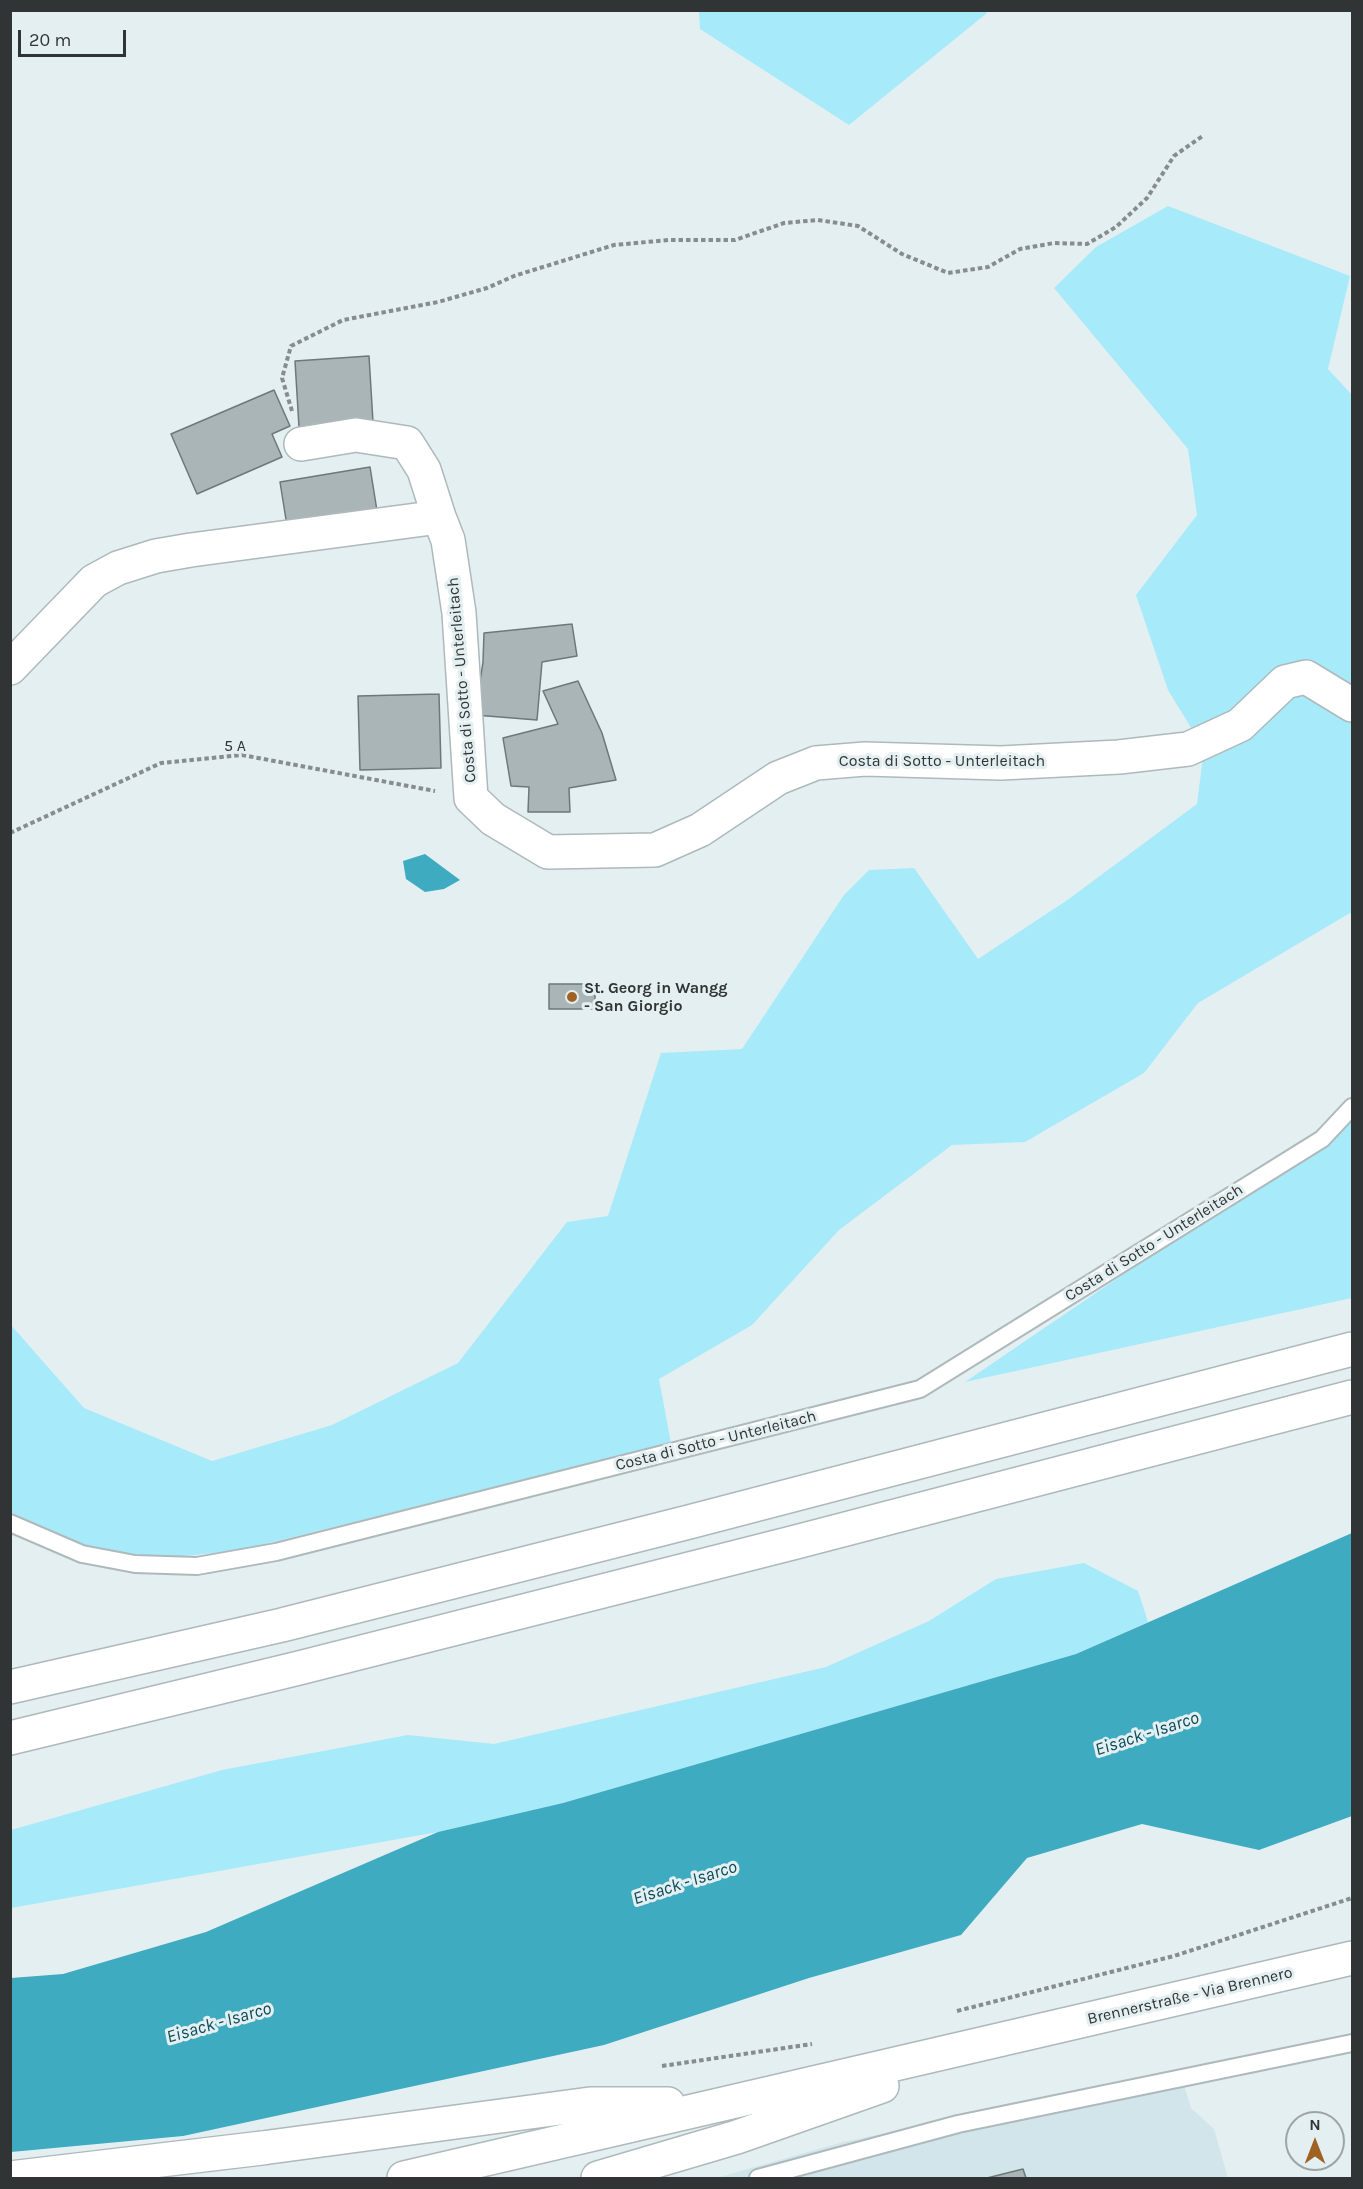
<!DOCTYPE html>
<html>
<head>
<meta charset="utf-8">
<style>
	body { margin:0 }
	#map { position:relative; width:1363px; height:2189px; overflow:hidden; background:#e4eff2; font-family:Karla,sans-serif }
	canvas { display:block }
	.frame { position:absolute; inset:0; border:12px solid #303435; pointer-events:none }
	.north { position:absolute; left:1285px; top:2111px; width:60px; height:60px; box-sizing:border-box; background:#e4eff2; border:2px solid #9ca4a6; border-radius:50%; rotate:0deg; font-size:16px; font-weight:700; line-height:24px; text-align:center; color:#303435 }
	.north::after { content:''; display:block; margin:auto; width:21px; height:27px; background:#9e6324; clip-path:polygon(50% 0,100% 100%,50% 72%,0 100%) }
	.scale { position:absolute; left:18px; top:30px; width:108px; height:27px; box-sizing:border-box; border:3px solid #303435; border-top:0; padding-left:8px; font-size:18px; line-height:21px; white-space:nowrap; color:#303435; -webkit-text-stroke:4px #e4eff2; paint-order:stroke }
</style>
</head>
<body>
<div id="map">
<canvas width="1363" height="2189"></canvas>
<div class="frame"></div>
<div class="north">N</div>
<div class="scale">20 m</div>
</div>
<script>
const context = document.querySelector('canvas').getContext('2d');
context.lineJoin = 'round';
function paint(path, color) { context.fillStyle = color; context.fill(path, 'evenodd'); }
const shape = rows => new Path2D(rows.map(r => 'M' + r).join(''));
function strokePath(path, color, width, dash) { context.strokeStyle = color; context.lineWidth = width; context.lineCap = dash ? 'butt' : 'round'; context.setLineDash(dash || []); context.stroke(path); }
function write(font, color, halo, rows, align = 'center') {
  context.font = font + ' Karla,sans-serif'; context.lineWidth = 6; context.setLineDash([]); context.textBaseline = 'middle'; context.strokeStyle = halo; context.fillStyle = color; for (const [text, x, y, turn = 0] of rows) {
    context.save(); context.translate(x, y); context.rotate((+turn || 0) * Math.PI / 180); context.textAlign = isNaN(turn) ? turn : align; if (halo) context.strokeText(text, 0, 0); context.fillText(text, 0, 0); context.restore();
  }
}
paint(shape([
	[1180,2072,1191,2108,1214,2129,1228,2178,716,2178,843,2142]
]), '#d1e5ea');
paint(shape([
	[986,10,987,13,849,125,700,29,699,11],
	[1168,206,1350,276,1328,369,1352,395,1352,913,1350,913,1198,1003,1144,1073,1025,1142,952,1145,839,1230,752,1325,659,1379,671,1443,241,1550,176,1557,124,1554,72,1542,11,1512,10,1324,84,1408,212,1461,332,1425,458,1363,567,1222,608,1216,661,1053,742,1049,844,895,869,870,914,868,978,959,1066,901,1197,804,1204,749,1168,690,1136,595,1197,515,1188,449,1054,288,1096,247],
	[1352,1107,1352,1298,965,1382,1322,1139],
	[1084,1563,1138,1591,1148,1622,1076,1654,563,1803,438,1832,11,1908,11,1830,222,1770,408,1735,494,1744,826,1667,929,1621,996,1579]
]), '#a7eafa');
paint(shape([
	[425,854,460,880,444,889,425,892,406,879,403,861],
	[1352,1533,1352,1816,1259,1850,1142,1824,1027,1858,961,1935,809,1978,604,2045,183,2136,11,2152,11,1978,63,1974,206,1932,438,1832,563,1803,1076,1654]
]), '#3eabc1');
const building = shape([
	[369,356,373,422,299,427,295,361,369,356],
	[274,390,290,426,272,434,282,457,197,494,171,434,274,390],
	[370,467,378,517,288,532,280,482,370,467],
	[572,624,577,656,542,662,537,720,475,715,483,662,484,633,572,624],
	[578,681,602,733,616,780,569,788,570,812,528,812,529,787,511,786,503,738,558,724,543,691,578,681],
	[439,694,441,768,360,770,358,696,439,694],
	[549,984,595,984,595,1009,549,1009,549,984],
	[1023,2169,1026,2178,987,2178,1023,2169]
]);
paint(building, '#aab5b7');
strokePath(building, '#6d787a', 1.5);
const lane = shape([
	[10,1523,82,1554,135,1564,197,1566,276,1552,920,1389,1322,1139,1352,1107],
	[758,2178,958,2124,1352,2043]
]);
const street = shape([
	[301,444,356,435,407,443,424,470,439,517],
	[10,668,94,581,118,568,156,556,191,550,439,517,448,540,459,613,471,798,493,819,548,852,655,850,700,830,778,778,816,763,865,759,1001,763,1119,757,1188,749,1240,725,1285,682,1306,677,1352,705]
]);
const primary = shape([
	[262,2148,590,2104,668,2104],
	[404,2178,1352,1958],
	[598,2178,737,2137,882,2086]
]);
const highway = shape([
	[10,1687,282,1625,689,1522,1352,1349],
	[10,1738,299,1668,796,1542,1352,1397]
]);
strokePath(lane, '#aeb9bc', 20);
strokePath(street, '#aeb9bc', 36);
strokePath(primary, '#aeb9bc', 36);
strokePath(highway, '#aeb9bc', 36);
strokePath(shape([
	[292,411,282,378,291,346,343,320,438,302,487,288,514,276,614,245,669,240,735,240,784,223,818,220,858,226,902,254,948,273,988,267,1020,249,1054,243,1087,244,1116,227,1147,198,1174,156,1204,135],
	[10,833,161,763,242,755,435,791],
	[957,2011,1174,1956,1352,1898],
	[662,2066,812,2044]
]), '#858d8f', 4, [4.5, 3]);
strokePath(lane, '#fff', 16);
strokePath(street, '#fff', 33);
strokePath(primary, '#fff', 33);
strokePath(highway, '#fff', 33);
const primaryBridge = shape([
	[10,2178,262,2148]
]);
strokePath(primaryBridge, '#aeb9bc', 36, []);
strokePath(primaryBridge, '#fff', 33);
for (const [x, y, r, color] of [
	[572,997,6,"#9e6324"]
]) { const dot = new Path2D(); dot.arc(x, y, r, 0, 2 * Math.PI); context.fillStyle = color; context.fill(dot); strokePath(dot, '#e4eff2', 2); }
write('16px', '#303435', '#e4eff2', [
	["Costa di Sotto - Unterleitach",462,680,-95],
	["5 A",235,746],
	["Costa di Sotto - Unterleitach",942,761],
	["Costa di Sotto - Unterleitach",1154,1243,-32],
	["Costa di Sotto - Unterleitach",716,1441,-14],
	["Brennerstraße - Via Brennero",1190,1996,-13]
]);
write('bold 16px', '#303435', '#e4eff2', [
	["St. Georg in Wangg",584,988],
	["- San Giorgio",584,1006]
], 'left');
write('italic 18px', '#084a56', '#e4eff2', [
	["Eisack - Isarco",1147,1734,-18],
	["Eisack - Isarco",685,1883,-18],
	["Eisack - Isarco",219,2023,-16]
]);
</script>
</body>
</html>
